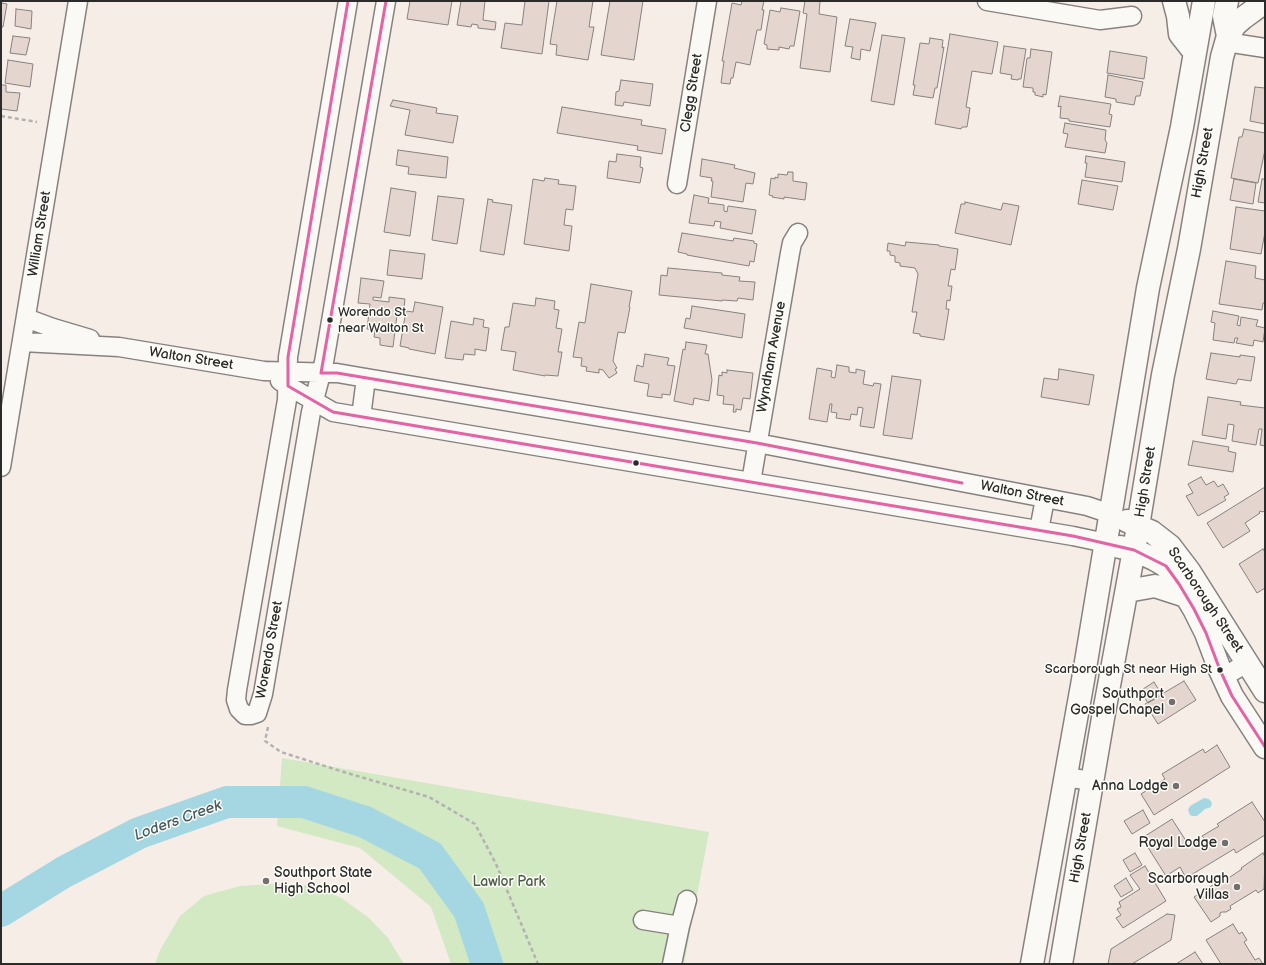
<!DOCTYPE html>
<html>
<head>
<meta charset="utf-8">
<style>
	body { margin:0 }
	#map { position:relative; width:1266px; height:965px; overflow:hidden; background:#f7ede7; font-family:"Balsamiq Sans",sans-serif }
	canvas { display:block }
	.frame { position:absolute; inset:0; border:2px solid #2b2b2b; pointer-events:none }
</style>
</head>
<body>
<div id="map">
<canvas width="1266" height="965"></canvas>
<div class="frame"></div>
</div>
<script>
const context = document.querySelector('canvas').getContext('2d');
context.lineJoin = 'round';
function paint(path, color) { context.fillStyle = color; context.fill(path, 'evenodd'); }
const shape = rows => new Path2D(rows.map(r => 'M' + r).join(''));
function strokePath(path, color, width, dash) { context.strokeStyle = color; context.lineWidth = width; context.lineCap = dash ? 'butt' : 'round'; context.setLineDash(dash || []); context.stroke(path); }
function write(font, color, halo, rows, align = 'center') {
  context.font = font + ' "Balsamiq Sans",sans-serif'; context.lineWidth = 3; context.setLineDash([]); context.textBaseline = 'middle'; context.strokeStyle = halo; context.fillStyle = color; for (const [text, x, y, turn = 0] of rows) {
    context.save(); context.translate(x, y); context.rotate((+turn || 0) * Math.PI / 180); context.textAlign = isNaN(turn) ? turn : align; if (halo) context.strokeText(text, 0, 0); context.fillText(text, 0, 0); context.restore();
  }
}
paint(shape([
	[282,758,709,832,684,964,451,964,431,907,360,848,277,826],
	[270,884,305,885,340,897,369,918,388,938,404,964,155,964,160,950,180,916,204,896,240,886]
]), '#d2e9c4');
paint(shape([
	[1204,798,1209,799,1212,803,1211,807,1205,809,1197,816,1192,816,1190,815,1188,810,1190,806]
]), '#a4d7e1');
strokePath(shape([
	[1,911,64,872,139,833,227,802,304,802,365,822,430,856,469,910,487,964]
]), '#a4d7e1', 32);
const building = shape([
	[410,1,452,1,448,25,407,19,410,1],
	[461,1,485,1,483,20,496,22,495,30,478,28,478,25,472,24,471,27,457,25,461,1],
	[525,1,549,1,542,54,501,48,505,23,522,25,525,1],
	[557,1,593,1,589,27,594,27,588,60,556,55,557,45,550,44,557,1],
	[610,1,643,1,634,60,601,55,610,1],
	[742,1,764,1,762,10,764,10,761,30,757,30,750,65,736,62,733,78,731,78,730,84,721,83,724,61,722,61,732,3,741,5,742,1],
	[805,1,820,1,819,14,837,17,830,72,800,68,807,14,803,13,805,1],
	[1,3,7,4,3,27,1,27,1,3],
	[781,8,800,11,794,46,790,46,789,49,779,47,779,50,767,49,767,45,764,44,770,10,780,12,781,8],
	[16,9,32,11,31,29,15,26,16,9],
	[850,19,876,23,870,51,861,49,860,60,851,58,853,47,845,46,850,19],
	[950,34,998,42,992,74,972,71,966,107,970,108,967,127,962,127,961,129,935,124,950,34],
	[882,35,905,38,894,105,871,101,882,35],
	[13,36,30,38,26,55,10,53,13,36],
	[930,38,943,40,942,48,944,47,937,88,935,88,933,98,913,95,915,85,913,85,920,43,929,44,930,38],
	[1004,46,1026,49,1021,79,1018,79,1018,80,1011,79,1012,75,1000,73,1004,46],
	[1031,49,1052,52,1046,95,1043,94,1043,97,1035,95,1035,92,1033,92,1033,88,1023,87,1027,58,1030,58,1031,49],
	[1110,51,1147,57,1144,79,1107,73,1110,51],
	[8,60,33,64,30,87,5,83,8,60],
	[1108,75,1143,82,1140,96,1136,96,1134,105,1116,102,1116,99,1105,97,1108,75],
	[621,80,653,84,650,106,624,102,623,106,615,105,616,92,619,91,621,80],
	[1,85,6,85,6,92,20,93,17,111,1,109,1,85],
	[1255,87,1265,88,1265,124,1250,121,1255,87],
	[1060,96,1111,104,1109,114,1112,115,1110,127,1069,121,1069,119,1060,118,1061,106,1058,107,1060,96],
	[393,100,437,108,436,113,458,116,453,143,405,135,410,110,390,106,393,100],
	[562,107,642,120,641,125,666,129,662,154,637,150,638,146,557,133,562,107],
	[1065,123,1106,130,1105,140,1107,143,1105,153,1065,147,1068,134,1063,133,1065,123],
	[1244,129,1265,133,1265,150,1258,183,1231,178,1239,137,1242,137,1244,129],
	[398,150,448,157,446,178,408,174,409,167,396,165,398,150],
	[617,154,641,157,640,167,643,168,640,183,607,178,609,161,616,162,617,154],
	[1086,156,1125,162,1122,182,1085,177,1087,163,1085,163,1086,156],
	[702,159,735,165,734,168,755,173,753,184,746,183,743,202,711,197,713,181,711,181,712,178,700,176,702,159],
	[788,172,793,172,793,181,807,183,805,200,784,197,784,199,772,197,773,196,769,195,771,178,775,179,775,177,778,178,778,174,787,175,788,172],
	[545,178,559,180,558,184,576,186,573,210,566,209,564,225,572,226,569,251,524,244,533,179,544,181,545,178],
	[1234,179,1256,183,1253,204,1230,200,1234,179],
	[1262,179,1265,179,1265,203,1258,202,1262,179],
	[1082,180,1118,186,1113,210,1078,204,1082,180],
	[391,188,416,192,410,236,384,232,391,188],
	[694,195,709,198,708,203,724,205,724,211,727,212,728,206,756,210,752,234,720,228,721,222,715,221,714,226,689,223,694,195],
	[438,196,464,199,457,244,432,240,438,196],
	[488,199,493,200,492,202,512,205,504,255,480,251,488,199],
	[965,202,1001,210,1003,203,1019,206,1011,245,955,233,961,204,965,204,965,202],
	[1236,207,1265,211,1265,232,1261,254,1230,249,1236,207],
	[682,233,733,241,734,238,754,241,754,243,757,244,754,262,750,261,749,266,687,255,687,254,678,252,682,233],
	[906,242,939,245,939,246,958,249,955,270,951,269,948,286,952,286,950,301,947,300,946,309,949,309,944,340,920,336,920,334,913,333,917,312,912,312,918,274,915,268,900,266,900,263,895,262,895,256,890,255,890,251,887,251,888,243,905,246,906,242],
	[390,250,425,254,422,279,387,275,390,250],
	[1226,261,1256,266,1255,278,1265,280,1265,303,1263,303,1262,310,1219,304,1226,261],
	[668,268,722,273,722,275,740,277,739,281,755,282,753,300,738,298,737,301,722,300,722,301,659,295,661,275,667,276,668,268],
	[361,278,384,281,381,298,373,297,373,300,389,302,389,297,405,299,404,308,398,307,393,347,380,345,380,338,374,337,375,330,367,329,370,304,358,303,361,278],
	[591,284,632,291,629,307,630,307,625,333,618,332,613,361,617,368,615,369,617,373,609,378,603,370,599,369,599,373,586,371,587,367,581,366,582,358,573,357,579,322,585,323,591,284],
	[536,298,555,301,554,309,559,310,556,328,562,329,558,352,562,352,558,376,545,375,545,376,513,370,516,352,501,350,505,327,509,327,513,303,535,306,536,298],
	[415,302,443,307,435,354,409,349,409,348,400,346,406,311,413,312,415,302],
	[692,306,745,314,742,338,684,328,686,318,690,319,692,306],
	[1213,311,1239,316,1237,325,1240,326,1241,317,1258,320,1256,326,1265,328,1263,342,1254,340,1253,346,1236,343,1238,338,1235,338,1234,343,1213,340,1215,323,1211,322,1213,311],
	[474,318,484,320,483,327,489,328,486,351,475,349,475,355,464,354,463,360,445,358,451,321,473,325,474,318],
	[686,342,707,345,705,354,708,354,712,380,709,401,694,398,693,405,674,401,683,349,685,350,686,342],
	[1211,353,1240,357,1240,355,1255,357,1251,381,1238,379,1236,384,1206,379,1211,353],
	[645,354,669,358,667,365,675,366,670,395,662,394,662,398,647,396,649,384,634,381,637,365,643,367,645,354],
	[837,365,849,367,849,372,856,373,856,369,865,371,863,384,873,386,874,383,881,384,874,428,860,426,863,408,858,407,857,415,851,414,850,420,836,418,837,413,831,412,832,404,830,404,827,422,809,419,817,368,832,371,831,377,835,378,837,365],
	[1059,369,1094,375,1089,405,1041,397,1044,378,1058,380,1059,369],
	[727,370,753,373,750,399,743,398,741,410,736,409,736,412,733,412,734,405,723,404,724,396,717,395,719,375,722,376,722,372,727,373,727,370],
	[892,376,921,380,912,439,883,435,892,376],
	[1208,397,1241,402,1240,405,1265,408,1265,446,1260,445,1262,429,1259,429,1256,445,1232,441,1234,425,1228,424,1226,439,1202,435,1208,397],
	[1193,441,1229,447,1228,451,1236,453,1233,472,1188,465,1193,441],
	[1201,477,1206,485,1214,481,1218,487,1223,484,1229,494,1224,497,1226,500,1198,516,1186,496,1193,493,1188,484,1201,477],
	[1265,487,1265,511,1262,512,1261,511,1259,512,1260,513,1245,523,1250,531,1223,548,1207,523,1265,487],
	[1263,549,1265,552,1265,588,1257,593,1239,564,1263,549],
	[1184,681,1196,700,1158,724,1145,704,1184,681],
	[1154,682,1162,695,1148,703,1140,691,1154,682],
	[1217,745,1230,767,1154,815,1141,794,1165,779,1162,774,1203,749,1205,753,1217,745],
	[1252,802,1265,822,1265,835,1236,853,1234,849,1186,878,1180,867,1166,876,1142,838,1172,819,1190,847,1204,838,1202,836,1219,826,1217,824,1252,802],
	[1143,810,1150,823,1132,834,1124,821,1143,810],
	[1135,853,1142,865,1130,872,1123,860,1135,853],
	[1263,853,1265,857,1264,889,1258,893,1256,890,1230,906,1231,909,1226,912,1222,912,1220,913,1220,916,1211,922,1194,897,1216,883,1218,885,1242,869,1241,868,1263,853],
	[1145,866,1166,901,1123,928,1116,918,1121,915,1117,909,1121,907,1119,902,1140,889,1130,875,1145,866],
	[1126,878,1133,890,1121,897,1114,886,1126,878],
	[1167,914,1175,915,1171,940,1132,964,1108,964,1111,949,1167,914],
	[1233,924,1239,934,1242,932,1247,940,1244,942,1255,960,1259,958,1263,964,1221,964,1206,940,1233,924],
	[1195,952,1203,964,1176,964,1195,952]
]);
paint(building, '#e4d5ce');
strokePath(building, '#878280', 1);
const minor = shape([
	[348,1,288,357,287,400,237,690,236,700,239,709,245,715,251,715,257,713,263,694,311,412,324,362,386,1],
	[987,1,1100,20,1132,16],
	[1226,42,1265,48],
	[677,184,707,1],
	[26,318,53,328,90,339],
	[22,342,119,347,264,371,337,373,366,378,757,443,1087,506,1111,514],
	[280,381,333,412,1073,536,1106,543],
	[361,417,366,378],
	[1,467,78,1],
	[751,482,790,253,792,243,798,233],
	[1039,530,1045,499],
	[1223,677,1247,663],
	[1065,777,1092,781],
	[643,920,680,926,672,964],
	[680,926,687,900]
]);
const major = shape([
	[1174,1,1178,16,1180,34,1195,53],
	[1228,36,1235,25,1243,18,1265,2],
	[1127,521,1152,532,1170,546,1189,571,1265,691],
	[1120,547,1134,550,1154,559,1166,566,1179,584,1194,609,1206,633,1220,670,1232,696,1265,747],
	[1127,591,1155,586,1186,596],
	[1032,964,1083,680,1148,288,1182,127,1204,1],
	[1061,964,1103,718,1134,550,1163,375,1189,249,1222,57,1228,36,1224,16,1227,1]
]);
strokePath(minor, '#878280', 21);
strokePath(major, '#878280', 25);
strokePath(shape([
	[1,116,37,122],
	[268,727,265,741,281,752,347,773,429,797,475,824,496,864,538,964]
]), '#b4b2b0', 2.5, [4, 3]);
strokePath(minor, '#faf9f6', 18);
strokePath(major, '#faf9f6', 22);
strokePath(shape([
	[348,1,288,357,288,386,333,412,1073,536,1134,550,1166,566,1179,584,1194,609,1206,633,1220,670,1232,696,1265,747],
	[386,1,321,373,337,373,757,443,962,483]
]), '#e463a4', 3);
for (const [x, y, r, color] of [
	[330,320,3.5,"#2b2b2b"],
	[636,463,3.5,"#2b2b2b"],
	[1220,670,3.5,"#2b2b2b"],
	[1172,702,4,"#726f6d"],
	[1176,786,4,"#726f6d"],
	[1225,843,4,"#726f6d"],
	[266,881,4,"#726f6d"],
	[1237,887,4,"#726f6d"]
]) { const dot = new Path2D(); dot.arc(x, y, r, 0, 2 * Math.PI); context.fillStyle = color; context.fill(dot); strokePath(dot, '#fdfcf7', 1.5); }
write('13px', '#2b2b2b', '#fdfcf7', [
	["Worendo St",338,313],
	["near Walton St",338,329],
	["Scarborough St near High St",1212,670,"right"]
], 'left');
write('14px', '#2b2b2b', '#fdfcf7', [
	["Clegg Street",692,93,-81],
	["High Street",1203,163,-80],
	["William Street",40,234,-81],
	["Wyndham Avenue",772,357,-80],
	["Walton Street",191,359,9],
	["High Street",1146,482,-81],
	["Walton Street",1022,494,11],
	["Scarborough Street",1205,600,56],
	["Worendo Street",270,650,-80],
	["High Street",1081,848,-80]
]);
write('14px', '#2b2b2b', '#fdfcf7', [
	["Southport",1164,694],
	["Gospel Chapel",1164,710],
	["Anna Lodge",1168,786],
	["Royal Lodge",1217,843],
	["Southport State",274,873,"left"],
	["High School",274,889,"left"],
	["Scarborough",1229,879],
	["Villas",1229,895]
], 'right');
write('14px', '#4d5a4a', '#fdfcf7', [
	["Lawlor Park",509,882]
]);
write('italic 15px', '#445c61', '#fdfcf7', [
	["Loders Creek",178,821,-20]
]);
</script>
</body>
</html>
